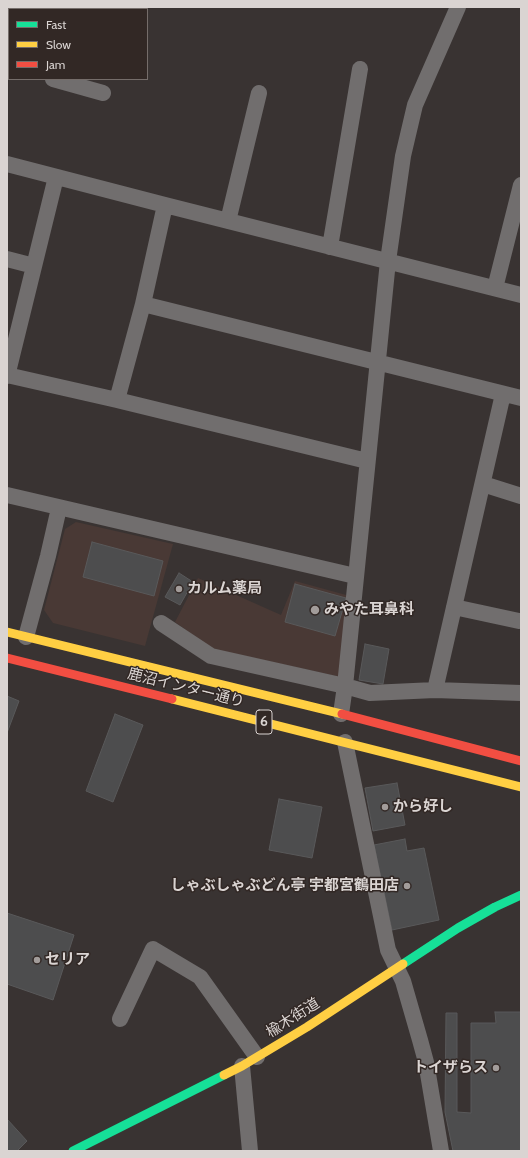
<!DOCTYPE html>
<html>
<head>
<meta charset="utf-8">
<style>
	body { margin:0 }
	#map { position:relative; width:528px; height:1158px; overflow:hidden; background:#393332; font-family:Cabin,sans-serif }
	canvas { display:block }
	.frame { position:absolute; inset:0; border:8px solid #dad4d2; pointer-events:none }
	.legend { position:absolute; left:8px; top:8px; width:140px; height:72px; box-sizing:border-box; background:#322825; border:1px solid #756d6a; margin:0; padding:5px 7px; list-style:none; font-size:12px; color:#dad4d2 }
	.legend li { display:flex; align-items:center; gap:8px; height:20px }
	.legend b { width:20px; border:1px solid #756d6a }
</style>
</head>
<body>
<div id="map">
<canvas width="528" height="1158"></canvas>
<div class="frame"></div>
<ul class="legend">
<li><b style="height:5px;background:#16e098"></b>Fast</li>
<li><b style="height:5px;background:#ffcf43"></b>Slow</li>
<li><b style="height:5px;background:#f24e42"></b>Jam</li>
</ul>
</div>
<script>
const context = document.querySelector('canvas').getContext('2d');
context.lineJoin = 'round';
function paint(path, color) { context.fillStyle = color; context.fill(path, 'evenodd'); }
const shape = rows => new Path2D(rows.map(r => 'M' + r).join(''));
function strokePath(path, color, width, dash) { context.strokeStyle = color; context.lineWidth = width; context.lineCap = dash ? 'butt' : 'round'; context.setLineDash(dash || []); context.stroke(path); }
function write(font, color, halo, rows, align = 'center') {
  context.font = font + ' Cabin,"Noto Sans JP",sans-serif'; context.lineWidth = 3; context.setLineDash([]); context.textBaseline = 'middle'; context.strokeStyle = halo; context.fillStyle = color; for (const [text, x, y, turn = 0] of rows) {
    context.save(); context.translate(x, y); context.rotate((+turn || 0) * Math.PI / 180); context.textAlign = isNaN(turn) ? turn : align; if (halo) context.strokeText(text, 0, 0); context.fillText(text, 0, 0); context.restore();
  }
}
paint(shape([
	[76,522,173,544,145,646,53,623,44,610,65,529],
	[198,578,281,615,295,581,350,596,341,677,212,649,175,622]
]), '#493935');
const building = shape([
	[92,542,163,561,154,596,83,577,92,542],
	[179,573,193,582,180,605,165,597,179,573],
	[295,584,346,598,335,636,285,622,295,584],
	[365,644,389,649,383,684,359,680,365,644],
	[7,696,19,701,7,733,7,696],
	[115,714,143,725,113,802,86,791,115,714],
	[397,783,405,825,373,831,365,788,397,783],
	[279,799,322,807,312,858,269,850,279,799],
	[405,839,407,851,424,848,439,920,392,930,374,845,405,839],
	[7,913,74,935,53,1000,7,984,7,913],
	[495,1012,521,1012,521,1151,453,1151,445,1112,446,1013,457,1013,457,1112,471,1113,471,1023,496,1023,495,1012],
	[7,1119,27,1141,17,1151,8,1151,7,1150,7,1119]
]);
paint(building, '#4d4d4e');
strokePath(building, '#59595a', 1);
strokePath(shape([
	[7,66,9,67],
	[53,79,103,93],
	[7,164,165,205,521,295],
	[228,221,259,93],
	[330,247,360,69],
	[7,259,34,266],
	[495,288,521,185],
	[143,304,521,398],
	[7,375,117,400,143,304,165,205],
	[7,376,56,177],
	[117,400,367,461],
	[483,484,521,496],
	[7,495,355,576],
	[454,607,519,621],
	[161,623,211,656,345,686,370,693,435,690,521,693],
	[26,637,48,556,59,508],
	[435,690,503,394],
	[341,714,345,686,388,261,403,156,415,105,458,7],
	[345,742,388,950,403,981,420,1040,426,1062,441,1151],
	[120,1019,153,949,200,977,257,1057],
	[242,1066,250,1151]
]), '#716e6e', 16);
strokePath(shape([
	[403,964,458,928,495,907,521,895],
	[73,1151,224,1075]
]), '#16e098', 9);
strokePath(shape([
	[7,632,342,714],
	[172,699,521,787],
	[224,1075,242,1066,307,1027,403,964]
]), '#ffcf43', 9);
strokePath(shape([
	[7,658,172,699],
	[342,714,521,761]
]), '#f24e42', 9);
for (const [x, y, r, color] of [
	[179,589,4,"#a29c9a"],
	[315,610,5,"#a29c9a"],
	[385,807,4,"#a29c9a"],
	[407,886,4,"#a29c9a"],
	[37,960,4,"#a29c9a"],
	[496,1068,4,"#a29c9a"]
]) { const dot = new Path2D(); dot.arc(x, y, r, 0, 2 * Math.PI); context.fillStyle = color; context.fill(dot); strokePath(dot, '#322825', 1.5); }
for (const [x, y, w] of [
	[264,722,16]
]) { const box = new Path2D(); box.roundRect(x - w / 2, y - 12, w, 24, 3); context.fillStyle = '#322825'; context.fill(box); strokePath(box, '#dad4d2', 1); }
write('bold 14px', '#dad4d2', null, [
	["6",264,722]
]);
write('bold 15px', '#dad4d2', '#322825', [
	["カルム薬局",187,589],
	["みやた耳鼻科",324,610],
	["から好し",393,807],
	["しゃぶしゃぶどん亭 宇都宮鶴田店",399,886,"right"],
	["セリア",45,960],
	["トイザらス",488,1068,"right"]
], 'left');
write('15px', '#dad4d2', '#322825', [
	["鹿沼インター通り",186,688,14],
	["楡木街道",293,1018,-32]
]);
</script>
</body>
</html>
